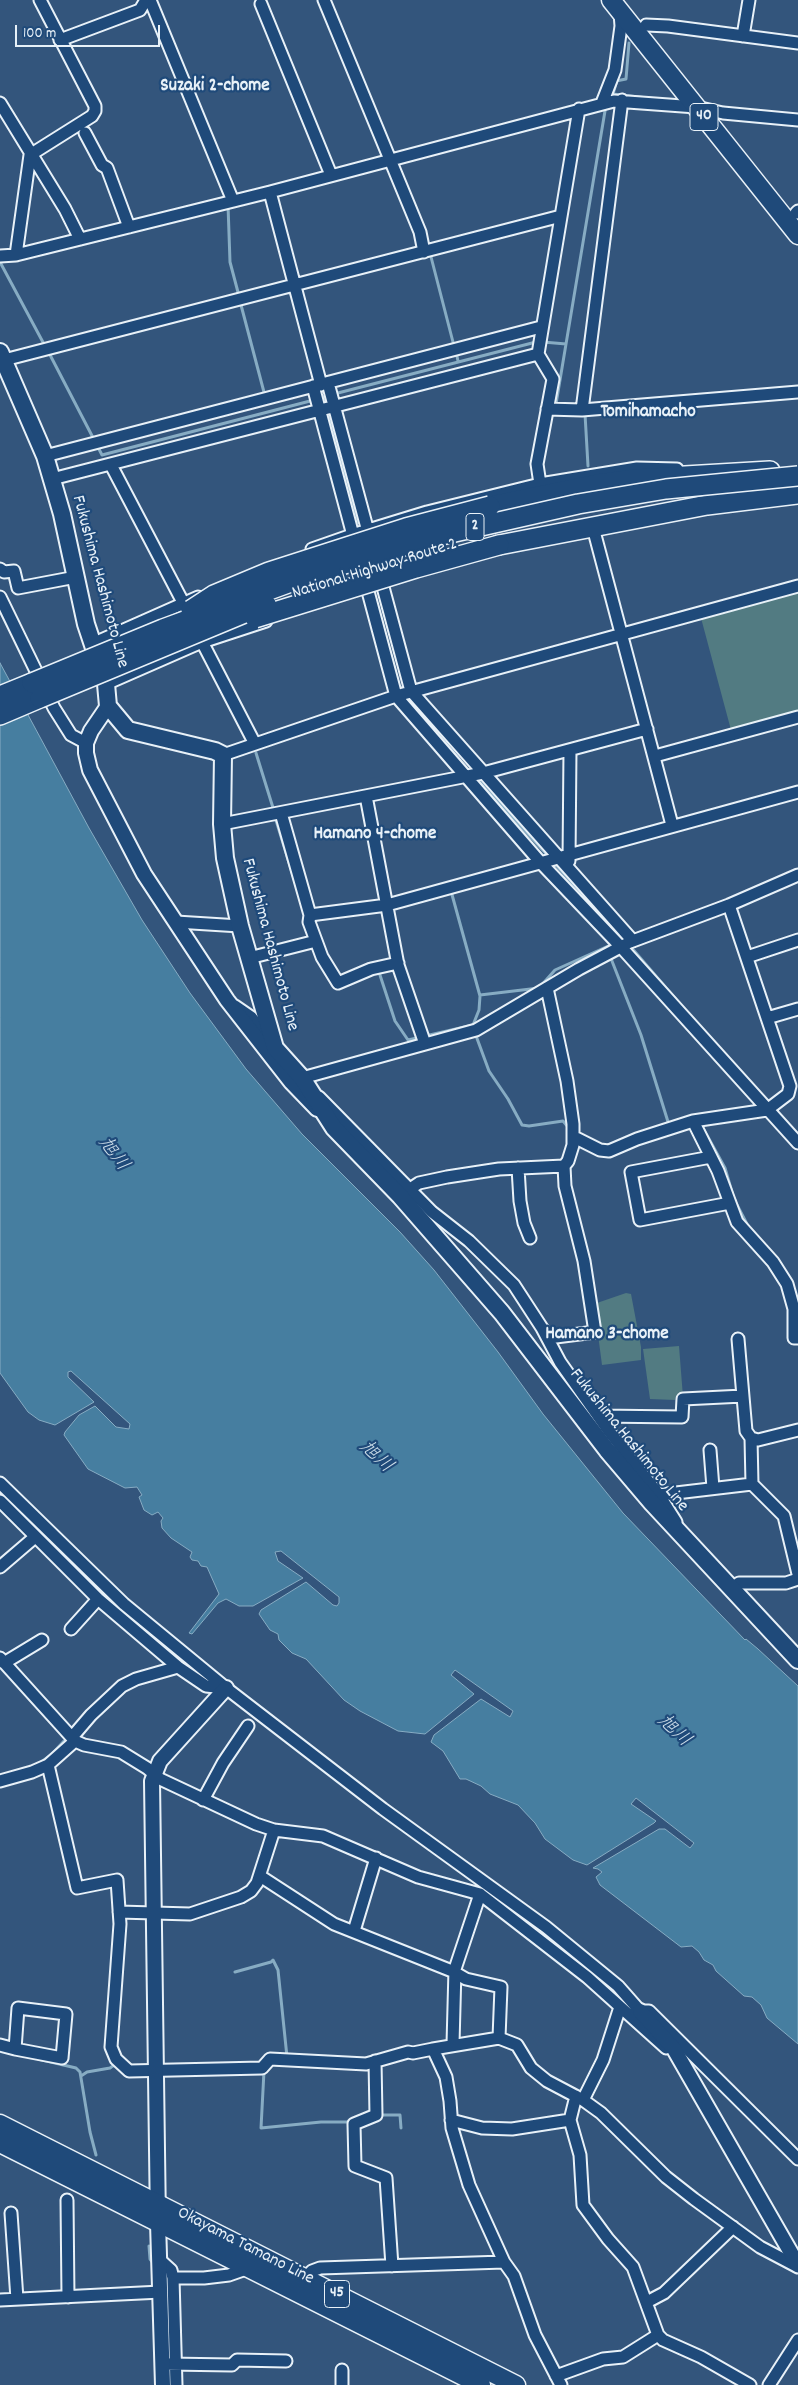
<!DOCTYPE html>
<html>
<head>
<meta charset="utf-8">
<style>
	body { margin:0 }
	#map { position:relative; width:798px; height:2385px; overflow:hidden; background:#33557c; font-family:Dekko,sans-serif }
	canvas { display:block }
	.scale { position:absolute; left:15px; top:25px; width:145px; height:22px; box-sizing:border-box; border:2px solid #e8f1f8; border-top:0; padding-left:6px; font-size:15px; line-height:18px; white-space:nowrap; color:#e8f1f8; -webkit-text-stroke:4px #1f4a7a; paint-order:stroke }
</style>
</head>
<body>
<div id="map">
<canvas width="798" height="2385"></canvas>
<div class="scale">100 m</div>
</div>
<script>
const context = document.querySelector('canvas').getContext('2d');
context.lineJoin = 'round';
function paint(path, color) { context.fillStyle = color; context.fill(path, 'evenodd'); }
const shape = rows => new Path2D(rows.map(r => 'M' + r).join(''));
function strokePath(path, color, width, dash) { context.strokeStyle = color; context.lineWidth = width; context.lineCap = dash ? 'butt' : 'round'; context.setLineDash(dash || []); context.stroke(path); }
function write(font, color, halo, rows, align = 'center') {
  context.font = font + ' Dekko,"Klee One",sans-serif'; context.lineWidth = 4.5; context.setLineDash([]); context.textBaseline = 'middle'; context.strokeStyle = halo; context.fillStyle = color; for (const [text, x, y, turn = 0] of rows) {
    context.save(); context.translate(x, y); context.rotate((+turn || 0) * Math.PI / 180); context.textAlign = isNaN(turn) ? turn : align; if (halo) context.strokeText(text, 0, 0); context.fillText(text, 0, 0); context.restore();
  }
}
paint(shape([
	[798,592,798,713,731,730,701,618],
	[626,1293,631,1294,641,1347,641,1360,602,1365,594,1304],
	[679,1346,683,1397,675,1398,675,1400,650,1399,643,1349]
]), '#527b82');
const water = shape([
	[0,663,89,828,142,920,190,993,246,1069,302,1134,400,1232,434,1270,498,1352,543,1414,623,1513,745,1640,746,1639,758,1649,798,1686,798,2044,767,2018,761,2005,752,1997,744,1996,716,1971,713,1965,704,1960,699,1952,692,1946,681,1947,600,1885,596,1877,602,1872,598,1869,593,1868,659,1829,665,1829,690,1848,694,1843,636,1798,631,1804,656,1821,654,1823,587,1865,573,1860,545,1839,535,1823,518,1805,490,1794,481,1786,466,1779,460,1779,443,1751,431,1742,434,1735,481,1699,510,1717,513,1711,455,1670,451,1675,474,1694,425,1734,398,1731,360,1711,344,1700,306,1659,292,1653,279,1640,278,1634,270,1630,259,1614,261,1610,306,1582,333,1605,337,1606,339,1603,339,1597,281,1551,275,1552,278,1561,303,1578,253,1606,239,1606,226,1599,218,1603,192,1634,189,1633,219,1594,207,1567,201,1566,198,1561,192,1560,190,1557,192,1552,171,1538,162,1528,161,1521,163,1518,158,1512,152,1515,144,1510,139,1497,142,1495,137,1487,125,1488,88,1469,64,1435,65,1432,79,1415,95,1406,116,1427,129,1429,130,1424,71,1371,68,1372,68,1377,94,1402,55,1425,39,1420,28,1412,0,1373,0,663]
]);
paint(water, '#467ea0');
strokePath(water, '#87acc3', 1);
strokePath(shape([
	[616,81,626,79,629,43],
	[613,94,617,80],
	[609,97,613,94,656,99],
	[228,205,230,262,239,296],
	[430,253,454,346],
	[0,262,45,346],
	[241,305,265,396],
	[543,342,566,344,606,105],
	[48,351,102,455,314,400],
	[456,352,458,361],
	[334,394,536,342],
	[328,396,324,397,357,523],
	[556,404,566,344],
	[583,414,585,414,588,466],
	[376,599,399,685,403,691],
	[406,697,470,772],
	[256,753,274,811],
	[476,778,550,858],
	[275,817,298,892],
	[554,863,626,942],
	[630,946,680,1004],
	[610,956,641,1035,669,1125],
	[378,969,395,1021,408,1040,473,1025,479,1010,480,996,451,891],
	[480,995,539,988,555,970,615,943],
	[475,1033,489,1071,508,1099,522,1125,529,1126,563,1121,568,1127],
	[703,1128,725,1168,734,1199,748,1226],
	[40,1763,52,1754,64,1741],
	[235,1972,271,1962,273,1960,278,1970,287,2057],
	[38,2059,76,2068,80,2072,90,2132,96,2155],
	[264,2071,261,2128,321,2122,348,2122],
	[81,2076,87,2072,110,2068,117,2063],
	[382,2115,400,2115,401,2128],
	[149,2246,150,2259,153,2263]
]), '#87acc3', 3);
const minor = shape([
	[150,0,233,201],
	[324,0,420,232,424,252],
	[261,4,331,175],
	[646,25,668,26,798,43],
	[743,36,749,0],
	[60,40,140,10,146,0],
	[0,103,65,209,80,239],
	[602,103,615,70,621,26,620,13],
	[85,133,102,165,107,168,129,227],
	[270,192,321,385],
	[796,213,798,211],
	[16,255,30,155,92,116,95,111,95,106,40,0],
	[0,256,16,255,270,192,614,101,696,107,723,113,798,120],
	[4,360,561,216],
	[328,383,411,691,633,941],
	[313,386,396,696,541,863,621,947,798,1143],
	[547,409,582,410,798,392],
	[582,410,622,100],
	[45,456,541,327],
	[111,465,187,610],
	[52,479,538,354],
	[540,484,537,464,553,379,538,354,579,109],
	[595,535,672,825],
	[312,549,352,535,427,512,540,484,637,468,677,469],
	[0,569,4,572,14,571,18,588,76,577],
	[0,597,54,708,71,735,86,743],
	[199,636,255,744],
	[92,644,198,597],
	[106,684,202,642,266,621],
	[223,755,396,696,798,586],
	[655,756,798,717],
	[366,796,398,965,425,1044],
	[281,813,310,915,387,905,798,792],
	[222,824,483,773,647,729],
	[569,861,570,750],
	[310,915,309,922,322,957,338,983,371,969,398,963],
	[176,922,240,926],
	[747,957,798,940],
	[249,958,316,941],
	[235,1006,251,1017,271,1042],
	[767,1018,798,1009],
	[302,1078,476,1030,579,969,630,942,729,905,798,875],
	[319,1097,432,1212,469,1241,514,1285,542,1328,560,1362,608,1430,659,1495,676,1522],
	[693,1121,718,1171,737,1222,773,1262,787,1284,794,1309,794,1338,798,1338],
	[574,1137,600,1150,609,1151,637,1139,693,1121,767,1110,788,1094,790,1086,729,905],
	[711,1157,631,1172,640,1220,730,1203],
	[518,1168,520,1201,524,1223,530,1238],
	[410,1189,419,1183,447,1177,499,1169,564,1166,568,1161,573,1145,573,1124,567,1081,547,988],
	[548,1338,595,1332,584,1261,565,1186,564,1166],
	[738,1339,746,1431,751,1438,758,1440,798,1430],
	[598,1416,682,1417,683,1399,743,1396],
	[751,1438,752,1484,784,1516,798,1574],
	[710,1450,713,1488],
	[0,1483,124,1604,226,1688,383,1809,546,1927,618,1986,640,2011,649,2011,798,2159],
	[659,1495,752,1484],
	[0,1501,98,1599,178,1667,206,1686,226,1688],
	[0,1567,35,1537],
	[731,1589,739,1583,786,1583,798,1579],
	[71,1629,98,1599],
	[0,1658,75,1741,84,1745,121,1752,147,1768,160,1779,256,1824,274,1830,323,1836,418,1877,480,1894,587,1977,666,2048],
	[4,1663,42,1640],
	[73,1736,91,1715,122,1686,136,1679,178,1667],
	[48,1765,77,1888,117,1880,120,1924,111,2047,116,2059,129,2071,262,2068,270,2059,366,2064,408,2052,413,2053,433,2049],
	[0,1781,32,1772,48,1765,75,1741],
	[203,1800,223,1763,248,1726],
	[260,1876,334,1924,452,1971,466,1979,501,1987,499,2038],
	[119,1912,190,1914,241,1897,251,1891,257,1883,274,1830],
	[354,1931,376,1858],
	[453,2044,455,1969,480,1894],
	[0,2045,15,2049,62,2058,66,2014,18,2008,15,2049],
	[375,2061,376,2115,354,2124,355,2166,386,2178,392,2266],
	[576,2096,570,2120,580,2155,583,2205,608,2239,633,2267,658,2335,663,2340,701,2357,750,2385],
	[583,2100,603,2060,620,2007],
	[451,2120,482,2128,512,2129,570,2120],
	[67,2200,68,2297],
	[11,2213,17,2299],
	[160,2260,171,2270,173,2278,176,2385],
	[504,2262,514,2276,535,2335,561,2385],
	[173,2278,204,2278,229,2275,249,2268],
	[302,2281,312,2271,320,2268,504,2262,469,2185,452,2128,450,2101,446,2077,433,2049,499,2038,517,2045,531,2068,547,2081,583,2100,601,2113,666,2177,694,2199,760,2247,798,2267],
	[0,2300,161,2292],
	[647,2302,664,2293,733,2227],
	[168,2364,232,2365,237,2360,286,2361],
	[556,2376,603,2359,623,2357,658,2335],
	[342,2385,342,2370],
	[769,2385,798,2340]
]);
const tertiary = shape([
	[108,706,91,731,86,743,86,753,90,770,144,874,227,1000,291,1082,317,1109],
	[640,2011,674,2049,798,2265],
	[163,2385,158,2223,152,1781,160,1761,226,1688]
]);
const secondary = shape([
	[0,352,45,456,62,514,86,624,106,684,108,706,128,730,215,751,223,755,222,824,225,858,240,926,275,1048,302,1078,334,1128,400,1196,502,1313,607,1450,652,1503,798,1660]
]);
const primary = shape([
	[611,0,798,235],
	[0,2124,516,2385],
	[0,2143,481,2385]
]);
const trunk = shape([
	[490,506,597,484,634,479,770,471],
	[499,545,707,505,798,494],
	[0,696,32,683],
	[0,715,40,698]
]);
strokePath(minor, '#e8f1f8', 15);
strokePath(tertiary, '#e8f1f8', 18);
strokePath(secondary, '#e8f1f8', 20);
strokePath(primary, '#e8f1f8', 21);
strokePath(trunk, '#e8f1f8', 22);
strokePath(minor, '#1f4a7a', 11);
strokePath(tertiary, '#1f4a7a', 14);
strokePath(secondary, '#1f4a7a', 16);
strokePath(primary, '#1f4a7a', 18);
strokePath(trunk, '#1f4a7a', 19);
const trunkBridge = shape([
	[191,610,214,595,269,572,406,528,490,506],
	[255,618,416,568,499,545],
	[32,683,163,629,318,572,437,536,578,504,666,489,798,476],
	[40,698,266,604]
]);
strokePath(trunkBridge, '#e8f1f8', 22, []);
strokePath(trunkBridge, '#1f4a7a', 19);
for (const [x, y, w] of [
	[704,117,28],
	[475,527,18],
	[337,2294,25]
]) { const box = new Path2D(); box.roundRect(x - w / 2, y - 13.5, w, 27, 4); context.fillStyle = '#1f4a7a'; context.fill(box); strokePath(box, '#e8f1f8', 1); }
write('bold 16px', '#e8f1f8', null, [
	["40",704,117],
	["2",475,527],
	["45",337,2294]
]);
write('18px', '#e8f1f8', '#1f4a7a', [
	["National Highway Route 2",375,570,-17],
	["Fukushima Hashimoto Line",99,582,75],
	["Fukushima Hashimoto Line",269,945,75],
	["Fukushima Hashimoto Line",628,1441,51],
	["Okayama Tamano Line",245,2247,27]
]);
write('bold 19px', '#e8f1f8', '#1f4a7a', [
	["Suzaki 2-chome",215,87],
	["Tomihamacho",648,413],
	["Hamano 4-chome",375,835],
	["Hamano 3-chome",607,1335]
]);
write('italic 19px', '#d0e0eb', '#1f4a7a', [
	["旭川",112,1155,53],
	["旭川",375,1458,43],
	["旭川",673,1732,43]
]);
</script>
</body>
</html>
